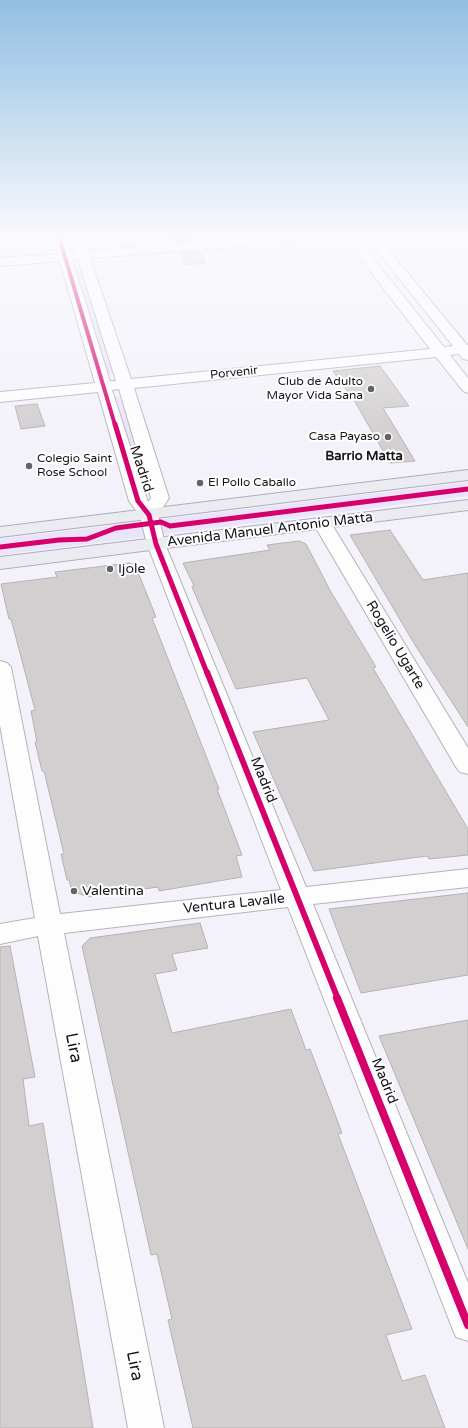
<!DOCTYPE html>
<html>
<head>
<meta charset="utf-8">
<style>
	body { margin:0 }
	canvas { display:block; background:#f3f2fa }
</style>
</head>
<body>
<canvas width="468" height="1428"></canvas>
<script>
const context = document.querySelector('canvas').getContext('2d');
context.lineJoin = 'round';
function paint(path, color) { context.fillStyle = color; context.fill(path, 'evenodd'); }
const shape = rows => new Path2D(rows.map(r => 'M' + r).join(''));
function strokePath(path, color, width, dash) { context.strokeStyle = color; context.lineWidth = width; context.lineCap = dash ? 'butt' : 'round'; context.setLineDash(dash || []); context.stroke(path); }
function write(font, color, halo, rows, align = 'center') {
  context.font = font + ' "Varela Round",sans-serif'; context.lineWidth = 4; context.setLineDash([]); context.textBaseline = 'middle'; context.strokeStyle = halo; context.fillStyle = color; for (const [text, x, y, turn = 0] of rows) {
    context.save(); context.translate(x, y); context.rotate((+turn || 0) * Math.PI / 180); context.textAlign = isNaN(turn) ? turn : align; if (halo) context.strokeText(text, 0, 0); context.fillText(text, 0, 0); context.restore();
  }
}
paint(shape([
	[72,265,82,266,114,373,107,374],
	[120,396,123,398,151,489,144,491,111,397],
	[468,482,468,496,0,555,0,539]
]), '#eae4f9');
const building = shape([
	[170,237,192,237,194,241,173,243,170,237],
	[199,251,206,263,185,265,179,253,199,251],
	[380,366,409,406,383,408,415,461,390,463,354,400,333,371,380,366],
	[37,404,45,426,21,429,15,406,37,404],
	[390,530,423,580,468,573,468,727,415,645,350,535,390,530],
	[299,541,306,544,331,592,376,667,373,668,468,829,468,855,429,859,427,856,314,871,253,732,329,720,307,678,236,689,192,587,194,586,183,563,270,550,267,545,299,541],
	[129,563,135,565,142,582,156,617,152,618,219,789,217,789,242,855,236,856,242,877,159,891,158,887,88,897,72,891,69,880,67,880,61,854,64,854,44,771,42,771,35,742,37,742,31,711,35,710,11,619,9,619,1,584,57,577,55,572,129,563],
	[468,893,468,975,361,993,329,909,468,893],
	[200,923,208,948,172,954,177,970,155,974,172,1033,291,1009,306,1050,310,1049,330,1101,342,1133,338,1134,412,1329,386,1335,402,1381,425,1375,445,1428,193,1428,168,1320,172,1319,157,1254,151,1255,82,946,90,938,200,923],
	[10,946,35,1077,23,1079,29,1126,43,1123,93,1428,0,1428,0,947,10,946],
	[468,1020,468,1249,379,1036,468,1020]
]);
paint(building, '#d3cfd1');
strokePath(building, '#b5b2b5', 1);
const street = shape([
	[53,237,65,237,70,253,76,252,71,237,83,237,88,251,264,237,316,237,314,240,310,241,90,258,131,379,430,349,344,237,356,237,444,347,453,346,366,237,378,237,467,345,468,345,468,360,463,359,459,354,450,355,468,378,468,393,463,391,436,357,134,388,169,498,158,515,165,544,306,887,468,869,468,887,313,904,468,1283,468,1341,456,1337,451,1325,288,907,64,933,164,1428,128,1428,38,936,0,944,0,924,35,918,0,725,0,661,7,663,11,667,60,914,281,890,147,544,140,516,129,501,98,392,0,402,0,392,95,383,60,261,0,266,0,258,58,254,53,237],
	[78,259,116,381,110,381,72,260,78,259],
	[119,389,151,498,148,502,112,390,119,389],
	[322,518,328,519,331,523,468,748,468,774,460,772,456,767,313,523,316,519,322,518]
]);
const primary = shape([
	[468,470,468,480,0,537,0,527,468,470],
	[468,500,468,510,0,569,0,557,468,500]
]);
strokePath(street, '#b5b3ba', 2);
strokePath(primary, '#adaeba', 2);
paint(street, '#fdfdfe');
paint(primary, '#ebecf2');
strokePath(shape([
	[59,237,115,425]
]), '#d6006c', 4);
strokePath(shape([
	[115,424,138,501,149,515,156,544,207,673],
	[0,547,59,540,87,539,116,528,161,522,170,526,468,489]
]), '#d6006c', 5);
strokePath(shape([
	[207,672,338,999]
]), '#d6006c', 6);
strokePath(shape([
	[337,998,468,1325]
]), '#d6006c', 8);
const sky = context.createLinearGradient(0, 0, 0, 437);
sky.addColorStop(0, '#91bfe2');
sky.addColorStop(0.54, '#faf9fd');
sky.addColorStop(1, '#faf9fd00');
context.fillStyle = sky;
context.fillRect(0, 0, 468, 437);
for (const [x, y, r, color] of [
	[371,389,4,"#636268"],
	[388,437,4,"#636268"],
	[29,466,4,"#636268"],
	[200,483,4,"#636268"],
	[110,569,4,"#636268"],
	[74,891,4,"#636268"]
]) { const dot = new Path2D(); dot.arc(x, y, r, 0, 2 * Math.PI); context.fillStyle = color; context.fill(dot); strokePath(dot, '#fefefe', 1.5); }
write('12px', '#161419', '#fefefe', [
	["Porvenir",234,373,-6]
]);
write('12px', '#161419', '#fefefe', [
	["Club de Adulto",363,382],
	["Mayor Vida Sana",363,396],
	["Casa Payaso",380,437],
	["Colegio Saint",37,459,"left"],
	["Rose School",37,473,"left"],
	["El Pollo Caballo",208,483,"left"]
], 'right');
write('bold 13px', '#161419', '#fefefe', [
	["Barrio Matta",364,457]
]);
write('14px', '#161419', '#fefefe', [
	["Madrid",141,469,72],
	["Avenida Manuel Antonio Matta",270,530,-7],
	["Rogelio Ugarte",395,645,59],
	["Madrid",263,780,68],
	["Ventura Lavalle",234,904,-6],
	["Madrid",384,1081,68]
]);
write('14px', '#161419', '#fefefe', [
	["Ijole",118,569],
	["Valentina",82,891]
], 'left');
write('17px', '#161419', '#fefefe', [
	["Lira",73,1048,79],
	["Lira",134,1366,79]
]);
</script>
</body>
</html>
